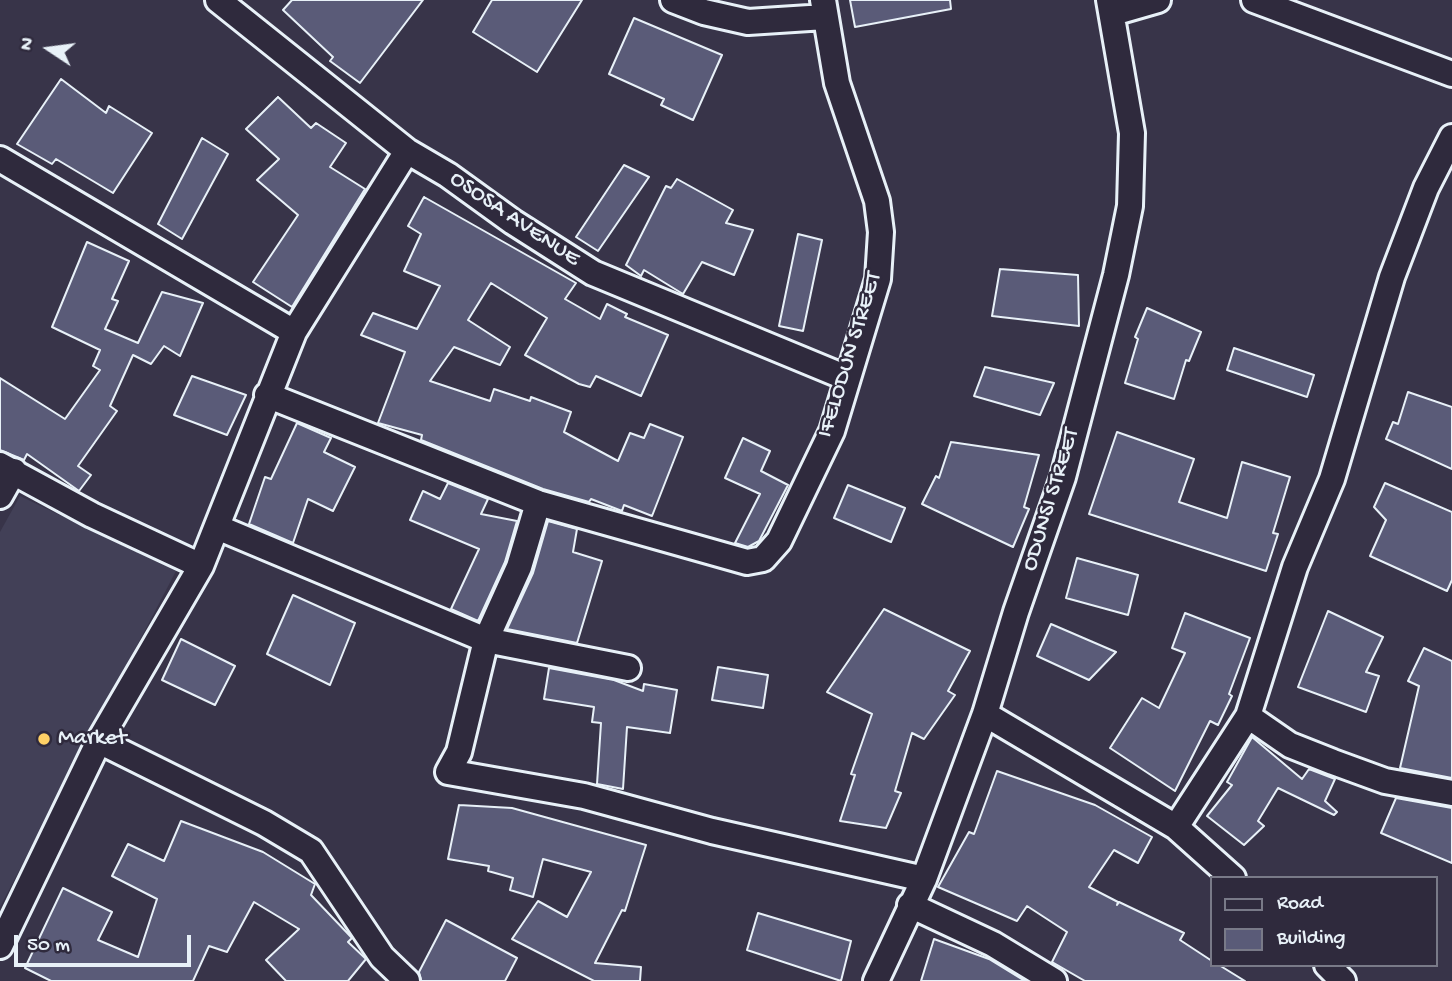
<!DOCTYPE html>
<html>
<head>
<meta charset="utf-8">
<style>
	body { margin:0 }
	#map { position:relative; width:1452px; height:981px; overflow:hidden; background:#383449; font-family:"Gochi Hand",sans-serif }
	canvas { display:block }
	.legend { position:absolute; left:1210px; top:876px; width:228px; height:91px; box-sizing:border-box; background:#2f2a3d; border:2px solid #797a88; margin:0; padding:9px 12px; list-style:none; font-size:21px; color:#e8f1f8 }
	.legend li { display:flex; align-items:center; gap:14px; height:35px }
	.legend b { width:35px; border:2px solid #797a88 }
	.north { position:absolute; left:14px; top:14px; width:70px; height:70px; -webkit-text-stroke:5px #2f2a3d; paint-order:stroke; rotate:283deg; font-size:19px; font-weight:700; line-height:28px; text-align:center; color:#e8f1f8 }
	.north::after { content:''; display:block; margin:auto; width:24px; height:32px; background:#e8f1f8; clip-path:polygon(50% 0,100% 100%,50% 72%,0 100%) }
	.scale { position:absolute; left:14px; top:935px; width:177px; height:32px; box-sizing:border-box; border:4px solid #e8f1f8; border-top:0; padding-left:9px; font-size:21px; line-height:24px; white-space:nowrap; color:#e8f1f8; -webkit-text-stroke:5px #2f2a3d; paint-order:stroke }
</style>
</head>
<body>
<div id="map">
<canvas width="1452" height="981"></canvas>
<ul class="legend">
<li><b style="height:9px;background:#2f2a3d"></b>Road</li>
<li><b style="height:19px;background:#5a5b78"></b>Building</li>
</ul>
<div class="north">N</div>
<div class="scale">50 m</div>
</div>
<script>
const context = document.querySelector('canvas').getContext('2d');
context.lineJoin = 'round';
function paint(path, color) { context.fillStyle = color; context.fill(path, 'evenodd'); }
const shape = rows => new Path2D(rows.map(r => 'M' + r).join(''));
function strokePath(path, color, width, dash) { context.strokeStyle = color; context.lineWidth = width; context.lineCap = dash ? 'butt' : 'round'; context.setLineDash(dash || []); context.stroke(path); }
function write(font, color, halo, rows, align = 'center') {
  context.font = font + ' "Gochi Hand",sans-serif'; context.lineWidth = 5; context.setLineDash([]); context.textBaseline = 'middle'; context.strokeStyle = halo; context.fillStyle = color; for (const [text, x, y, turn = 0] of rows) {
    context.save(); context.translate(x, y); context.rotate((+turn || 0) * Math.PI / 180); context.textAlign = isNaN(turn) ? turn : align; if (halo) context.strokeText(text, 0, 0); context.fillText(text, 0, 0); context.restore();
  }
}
paint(shape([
	[20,496,176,571,0,907,0,532]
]), '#424057');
const building = shape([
	[292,0,423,0,360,83,330,61,333,57,283,10,292,0],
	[492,0,582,0,537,72,473,32,492,0],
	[850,0,950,0,951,9,855,27,850,0],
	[634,18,722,55,693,120,661,105,664,99,609,74,634,18],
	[61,79,106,113,109,106,152,133,113,193,56,159,52,164,17,144,61,79],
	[278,97,311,128,316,123,346,143,330,167,365,189,292,307,253,282,298,215,257,180,279,159,246,129,278,97],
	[202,138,228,154,182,239,158,224,202,138],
	[624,165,649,177,598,251,576,237,624,165],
	[677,179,733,210,726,223,753,230,734,275,702,262,683,294,644,270,641,276,626,265,666,186,671,188,677,179],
	[424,197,576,283,565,299,600,319,607,304,627,314,625,317,668,335,641,396,596,376,590,387,579,384,525,355,547,318,491,283,468,320,510,347,500,365,454,347,430,381,490,401,494,389,530,401,531,397,571,412,564,432,618,461,630,433,644,438,650,424,683,437,652,516,624,505,622,511,591,499,589,502,543,489,421,440,422,435,378,423,405,352,361,335,373,313,417,329,440,286,404,271,421,234,408,226,424,197],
	[798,234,822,240,803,331,779,326,798,234],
	[87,242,129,261,112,299,118,301,105,329,138,343,162,292,203,303,180,356,164,346,151,364,133,355,110,406,117,411,78,466,91,475,79,491,27,454,24,460,0,450,0,378,65,419,100,370,93,366,100,350,52,327,87,242],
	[1000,269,1078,275,1079,326,992,316,1000,269],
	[1147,308,1201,332,1189,361,1186,360,1174,399,1125,383,1138,339,1135,337,1147,308],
	[1234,348,1314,375,1307,397,1227,370,1234,348],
	[985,367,1054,383,1040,415,974,396,985,367],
	[192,376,246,395,227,435,174,415,192,376],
	[1408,392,1452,407,1452,469,1386,439,1393,422,1398,424,1408,392],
	[297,423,331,438,324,452,355,467,333,511,308,499,293,543,249,524,265,477,271,479,297,423],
	[1117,432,1194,459,1179,502,1227,518,1242,462,1290,477,1273,533,1278,534,1266,571,1089,514,1117,432],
	[743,438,770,451,761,471,788,485,759,541,748,547,735,543,760,494,725,478,743,438],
	[951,442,1039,455,1024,507,1029,509,1013,547,922,504,936,476,939,478,951,442],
	[448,483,488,499,481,514,517,521,505,562,478,621,451,609,479,549,410,520,423,491,440,499,448,483],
	[1385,483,1452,512,1452,580,1447,591,1370,556,1386,520,1374,507,1385,483],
	[848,485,905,508,891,542,834,518,848,485],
	[548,521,577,529,573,552,602,561,577,643,507,629,533,573,548,521],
	[1077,558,1138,575,1128,615,1066,598,1077,558],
	[293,595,355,623,330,685,267,654,293,595],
	[884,609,970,651,948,691,955,695,924,739,912,733,895,791,901,793,886,828,840,821,855,775,851,774,872,714,827,692,884,609],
	[1328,611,1383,637,1366,672,1379,676,1366,712,1298,687,1328,611],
	[1185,613,1250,638,1229,694,1232,696,1218,725,1210,721,1175,791,1110,748,1142,698,1159,708,1185,653,1172,648,1185,613],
	[1051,624,1116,652,1089,680,1037,656,1051,624],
	[181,639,235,666,215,705,162,680,181,639],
	[1424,648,1452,661,1452,778,1400,768,1419,686,1408,681,1424,648],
	[718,667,768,675,763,708,712,700,718,667],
	[549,668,614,680,643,691,644,684,677,690,670,733,627,727,623,789,597,784,601,723,592,722,594,707,544,699,549,668],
	[1252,737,1302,779,1309,769,1335,779,1325,801,1337,812,1334,815,1278,788,1258,821,1264,826,1244,845,1207,816,1232,785,1227,782,1252,737],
	[997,771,1095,805,1152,837,1138,863,1114,850,1089,887,1118,902,1117,905,1119,902,1184,933,1180,940,1212,961,1212,965,1219,965,1245,981,1085,981,1052,962,1067,932,1027,906,1017,921,938,887,969,832,974,834,997,771],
	[1396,798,1452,808,1452,863,1381,833,1396,798],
	[459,805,512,808,646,845,625,911,622,910,595,963,641,967,640,981,594,981,512,939,538,901,567,917,591,872,543,859,533,897,510,890,513,878,488,871,489,866,448,859,459,805],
	[181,821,263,852,315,884,311,895,352,938,348,942,366,959,348,981,286,981,266,960,299,929,254,902,227,952,209,946,193,981,51,981,25,968,63,888,112,912,98,940,138,957,157,899,112,876,128,844,164,861,181,821],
	[758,913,851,941,841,981,747,950,758,913],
	[446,920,517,958,505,981,421,981,419,972,446,920],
	[934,939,989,959,1025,981,921,981,934,939]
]);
paint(building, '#5a5b78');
strokePath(building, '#e8f1f8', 2);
const minor = shape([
	[218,0,407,151,448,175,513,222,593,273,847,378],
	[673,0,704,12,748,22,825,17],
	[1254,0,1452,74],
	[1113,13,1158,0],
	[0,159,294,332],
	[267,395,538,503,747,562,763,559,779,541,832,431,878,279,881,232,877,201,837,83,823,0],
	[0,465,92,515,201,566],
	[0,496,14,471],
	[538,503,519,567,486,640,459,752,448,772,584,796,712,831,924,879],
	[217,527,486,640,628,668],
	[985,714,1176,827,1233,878],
	[1248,716,1290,745,1333,762,1385,781,1452,793],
	[99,741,264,823,311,851,382,957,407,981],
	[1176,827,1248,716,1295,567,1332,479,1392,277,1426,188,1452,137],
	[910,905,993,944,1054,981],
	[0,946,99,741,201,566,294,332,407,151],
	[1327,965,1343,981],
	[876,981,924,879,985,714,1016,612,1063,477,1116,275,1130,206,1132,133,1109,0]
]);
strokePath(minor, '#e8f1f8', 30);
strokePath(minor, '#2f2a3d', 24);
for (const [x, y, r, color] of [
	[44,739,7,"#ffd166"]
]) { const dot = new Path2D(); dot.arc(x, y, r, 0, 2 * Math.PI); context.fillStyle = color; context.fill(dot); strokePath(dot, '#2f2a3d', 2.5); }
write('23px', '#e8f1f8', '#2f2a3d', [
	["OSOSA AVENUE",514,220,34],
	["IFELODUN STREET",851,355,-73],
	["ODUNSI STREET",1052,500,-73]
]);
write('23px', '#e8f1f8', '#2f2a3d', [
	["Market",58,739]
], 'left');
</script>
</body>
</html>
